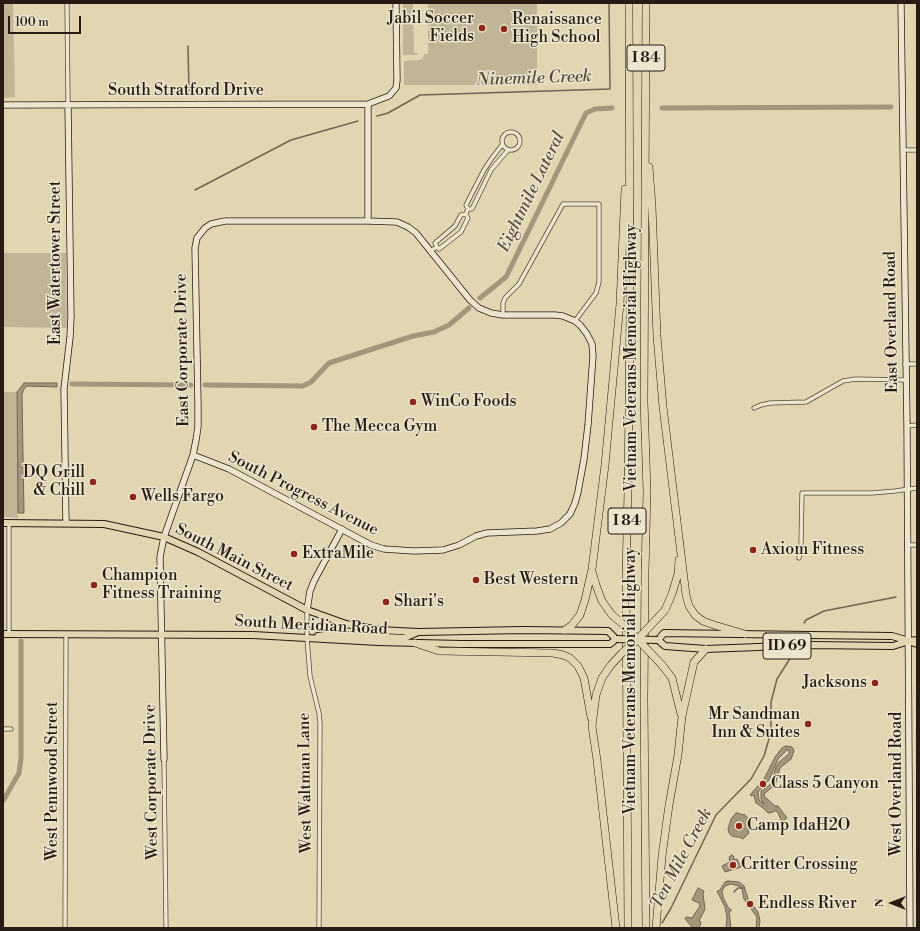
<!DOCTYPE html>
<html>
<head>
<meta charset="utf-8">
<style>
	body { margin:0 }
	#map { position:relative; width:920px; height:931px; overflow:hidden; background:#e1d5b2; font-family:"Libre Bodoni",serif }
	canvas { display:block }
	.frame { position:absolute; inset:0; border:4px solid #271b13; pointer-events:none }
	.north { position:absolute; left:872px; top:883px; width:40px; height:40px; -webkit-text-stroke:3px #ece4cd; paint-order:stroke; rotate:270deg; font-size:11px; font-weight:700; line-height:16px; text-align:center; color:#271b13 }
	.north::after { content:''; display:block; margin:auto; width:14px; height:18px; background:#271b13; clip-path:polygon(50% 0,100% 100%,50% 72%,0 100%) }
	.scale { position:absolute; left:8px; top:16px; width:73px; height:18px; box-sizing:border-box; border:2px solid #271b13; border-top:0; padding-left:5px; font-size:12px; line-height:14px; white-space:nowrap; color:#271b13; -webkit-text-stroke:3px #ece4cd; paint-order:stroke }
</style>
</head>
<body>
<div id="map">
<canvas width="920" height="931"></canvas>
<div class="frame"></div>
<div class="north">N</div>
<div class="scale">100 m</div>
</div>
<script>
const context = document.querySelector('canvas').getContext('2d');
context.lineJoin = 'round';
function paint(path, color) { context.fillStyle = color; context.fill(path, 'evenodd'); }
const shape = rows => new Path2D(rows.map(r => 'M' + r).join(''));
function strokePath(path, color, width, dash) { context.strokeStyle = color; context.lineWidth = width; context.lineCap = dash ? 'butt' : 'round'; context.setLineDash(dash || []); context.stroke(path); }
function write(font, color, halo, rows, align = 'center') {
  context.font = font + ' "Libre Bodoni",serif'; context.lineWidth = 3; context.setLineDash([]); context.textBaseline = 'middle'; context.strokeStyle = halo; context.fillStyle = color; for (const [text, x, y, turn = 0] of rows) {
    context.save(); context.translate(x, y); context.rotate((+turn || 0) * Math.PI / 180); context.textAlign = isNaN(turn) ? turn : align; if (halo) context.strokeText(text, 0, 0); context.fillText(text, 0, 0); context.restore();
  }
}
paint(shape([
	[3,3,13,3,15,97,3,98],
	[403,3,413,3,414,53,418,53,418,55,403,55],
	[428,3,537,3,537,85,404,85,404,61,419,60,423,58,424,54,428,54],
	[3,253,66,253,67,328,3,327],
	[3,392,17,392,18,518,3,517]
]), '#c1b597');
const water = shape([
	[24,383,57,383,57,387,27,386,24,389,22,394,24,513,18,513,17,392,24,383],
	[786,746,792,747,794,750,793,754,791,759,780,768,775,785,765,793,764,796,775,806,778,806,787,818,782,822,777,811,774,811,773,812,768,813,762,807,756,803,754,795,752,796,750,795,764,779,775,757,782,748,786,746],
	[787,750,789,750,789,754,779,762,776,767,771,784,761,791,761,799,764,804,759,800,758,792,769,780,778,759,787,750],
	[736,813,738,813,743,815,744,814,749,819,750,824,748,832,749,833,743,839,739,837,736,837,732,836,729,833,728,829,731,819,736,813],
	[732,855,734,857,734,860,737,859,741,867,725,872,722,866,730,862,729,857,732,855],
	[728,881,739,882,744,886,748,899,758,912,760,921,759,928,756,928,757,917,744,899,742,889,739,886,731,884,725,886,722,891,723,897,729,909,731,909,731,911,729,911,731,928,726,928,727,917,725,907,717,891,719,891,725,882,728,881],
	[698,888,704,891,703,894,705,909,699,921,701,922,700,926,699,928,696,928,692,927,685,919,686,917,692,918,700,906,699,903,692,900,698,888]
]);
paint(water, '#a2967c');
strokePath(water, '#716552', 1);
strokePath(shape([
	[188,46,189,92],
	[377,116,388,113,420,95,610,89,609,3],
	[195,190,291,140,358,121],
	[804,623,806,620,824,611,896,597],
	[734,892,738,888,743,888],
	[662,923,671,908,716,815,751,779,764,756,771,732,771,702,777,679,791,657]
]), '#716552', 1.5);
strokePath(shape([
	[662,108,891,107],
	[480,298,506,277,586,113,595,109,612,108],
	[72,384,191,385],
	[205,385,303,386,311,382,329,363,413,336,434,332,449,325,469,308],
	[3,801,19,773,21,758,21,641]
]), '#a2967c', 5);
const street = shape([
	[67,3,68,104],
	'502 141a9 9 0 1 1 18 0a9 9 0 1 1-18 0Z',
	[903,150,917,150],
	[468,209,466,205,484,170,492,158,502,145],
	[437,247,435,243,455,226,461,215,466,214],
	[430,251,437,247,439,249,461,232,468,218,466,214,467,211,468,209,472,209,491,170,508,150],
	[503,315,503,303,505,298,519,284,563,204,599,204,599,282,596,293,575,321],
	[905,364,917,364],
	[754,408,761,405,770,403,806,402,843,381,856,379,906,380],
	[907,426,917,425],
	[907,545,917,545],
	[799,558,801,544,802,493,872,493,895,491,917,488],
	[307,610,307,638,310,676,319,713,320,723,319,928],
	[9,634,9,523],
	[3,729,11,729],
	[164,759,166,928],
	[65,928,66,634]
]);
const secondary = shape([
	[901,3,907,426,910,928],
	[368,104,368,221],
	[3,105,368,104,389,96,396,88,397,80,396,3],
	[66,523,64,389,70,337,71,317,68,104],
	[307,610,310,591,314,581,342,529],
	[164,759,160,557,164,537,193,455,196,440,198,427,198,404,195,248,197,238,205,228,211,224,225,221,368,221,397,222,408,227,416,233,470,300,479,308,491,313,503,315,555,315,563,316,575,321,580,325,587,334,592,344,593,356,588,425,584,459,578,492,575,503,570,514,561,523,550,529,537,531,487,533,476,536,459,545,443,550,414,551,384,549,371,545,229,469,193,455]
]);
const primary = shape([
	[3,523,104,524,164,537,198,552,307,610,346,624,379,630,418,632,523,630,608,631,616,639,610,644,461,644,378,642,253,635,3,634],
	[318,636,331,634,404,638,416,633],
	[917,640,909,641,893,646,810,645,706,649,665,646,658,640,664,633,809,635,892,636,909,641,917,644]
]);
const highway = shape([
	[646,3,644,401,647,491,645,573,644,700,646,928],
	[649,167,652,206,657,336,663,407,686,595,689,606,695,615,703,621,714,625,745,634],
	[592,571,596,585,602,601,612,615],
	[665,610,672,594,678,574,679,560],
	[565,630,572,625,580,615,585,600,592,569,605,465,620,304,625,189],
	[415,643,439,651,553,653,563,655,570,658,578,666,584,678,591,717],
	[611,665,602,678,596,695,592,726,597,760,616,928],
	[662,665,672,678,681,714],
	[628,928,626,575,628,491,630,317,629,3],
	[656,928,662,856,669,805,678,755,682,716,694,662,706,649]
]);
strokePath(street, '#564a3b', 5);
strokePath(secondary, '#271b13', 7);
strokePath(primary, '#271b13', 8);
strokePath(highway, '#271b13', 8);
strokePath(street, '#ece4cd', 3.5);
strokePath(secondary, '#ece4cd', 5.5);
strokePath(primary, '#e1d5b2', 6);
strokePath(highway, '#e1d5b2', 7);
const primaryBridge = shape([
	[616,639,658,640]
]);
const highwayBridge = shape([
	[612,615,624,625,662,665],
	[611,665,622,653,637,640,665,610]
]);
strokePath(primaryBridge, '#271b13', 8, []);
strokePath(highwayBridge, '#271b13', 8, []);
strokePath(primaryBridge, '#e1d5b2', 6);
strokePath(highwayBridge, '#e1d5b2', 7);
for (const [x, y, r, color] of [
	[482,28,4,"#8f2418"],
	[504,29,4,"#8f2418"],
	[413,402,4,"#8f2418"],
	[314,427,4,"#8f2418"],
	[93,482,4,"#8f2418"],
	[133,497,4,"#8f2418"],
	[753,550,4,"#8f2418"],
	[294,554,4,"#8f2418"],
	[476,580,4,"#8f2418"],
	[94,585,4,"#8f2418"],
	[386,602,4,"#8f2418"],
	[875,683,4,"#8f2418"],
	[808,724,4,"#8f2418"],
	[763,784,4,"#8f2418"],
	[739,826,4,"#8f2418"],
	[733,865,4,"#8f2418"],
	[750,904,4,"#8f2418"]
]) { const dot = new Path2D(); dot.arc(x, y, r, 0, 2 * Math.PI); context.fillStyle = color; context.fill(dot); strokePath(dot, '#ece4cd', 1.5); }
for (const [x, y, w] of [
	[646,58,38],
	[627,521,38],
	[787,646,48]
]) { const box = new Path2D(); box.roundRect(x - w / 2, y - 13, w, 26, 3); context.fillStyle = '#ece4cd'; context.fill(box); strokePath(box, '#271b13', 1); }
write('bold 15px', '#271b13', null, [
	["I 84",646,58],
	["I 84",627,521],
	["ID 69",787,646]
]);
write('16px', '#271b13', '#ece4cd', [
	["Jabil Soccer",474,19,"right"],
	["Fields",474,37,"right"],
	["Renaissance",512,20],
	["High School",512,38],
	["WinCo Foods",421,402],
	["The Mecca Gym",322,427],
	["DQ Grill",85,473,"right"],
	["& Chill",85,491,"right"],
	["Wells Fargo",141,497],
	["Axiom Fitness",761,550],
	["ExtraMile",302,554],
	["Champion",102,576],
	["Fitness Training",102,594],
	["Best Western",484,580],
	["Shari's",394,602],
	["Jacksons",867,683,"right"],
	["Mr Sandman",800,715,"right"],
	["Inn & Suites",800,733,"right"],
	["Class 5 Canyon",771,784],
	["Camp IdaH2O",747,826],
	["Critter Crossing",741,865],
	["Endless River",758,904]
], 'left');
write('16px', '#271b13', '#ece4cd', [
	["South Stratford Drive",186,91],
	["East Watertower Street",56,263,-90],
	["East Overland Road",892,322,-91],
	["East Corporate Drive",183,350,-91],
	["Vietnam Veterans Memorial Highway",632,358,-90],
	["South Progress Avenue",303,494,27],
	["South Main Street",234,558,27],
	["South Meridian Road",311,626,3],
	["Vietnam Veterans Memorial Highway",631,681,-90],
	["West Pennwood Street",53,781,-90],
	["West Corporate Drive",152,782,-91],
	["West Waltman Lane",306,783,-91],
	["West Overland Road",897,784,-90]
]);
write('italic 17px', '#584c3d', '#ece4cd', [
	["Ninemile Creek",534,79,-2],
	["Eightmile Lateral",532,192,-64],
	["Ten Mile Creek",682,859,-62]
]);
</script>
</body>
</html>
